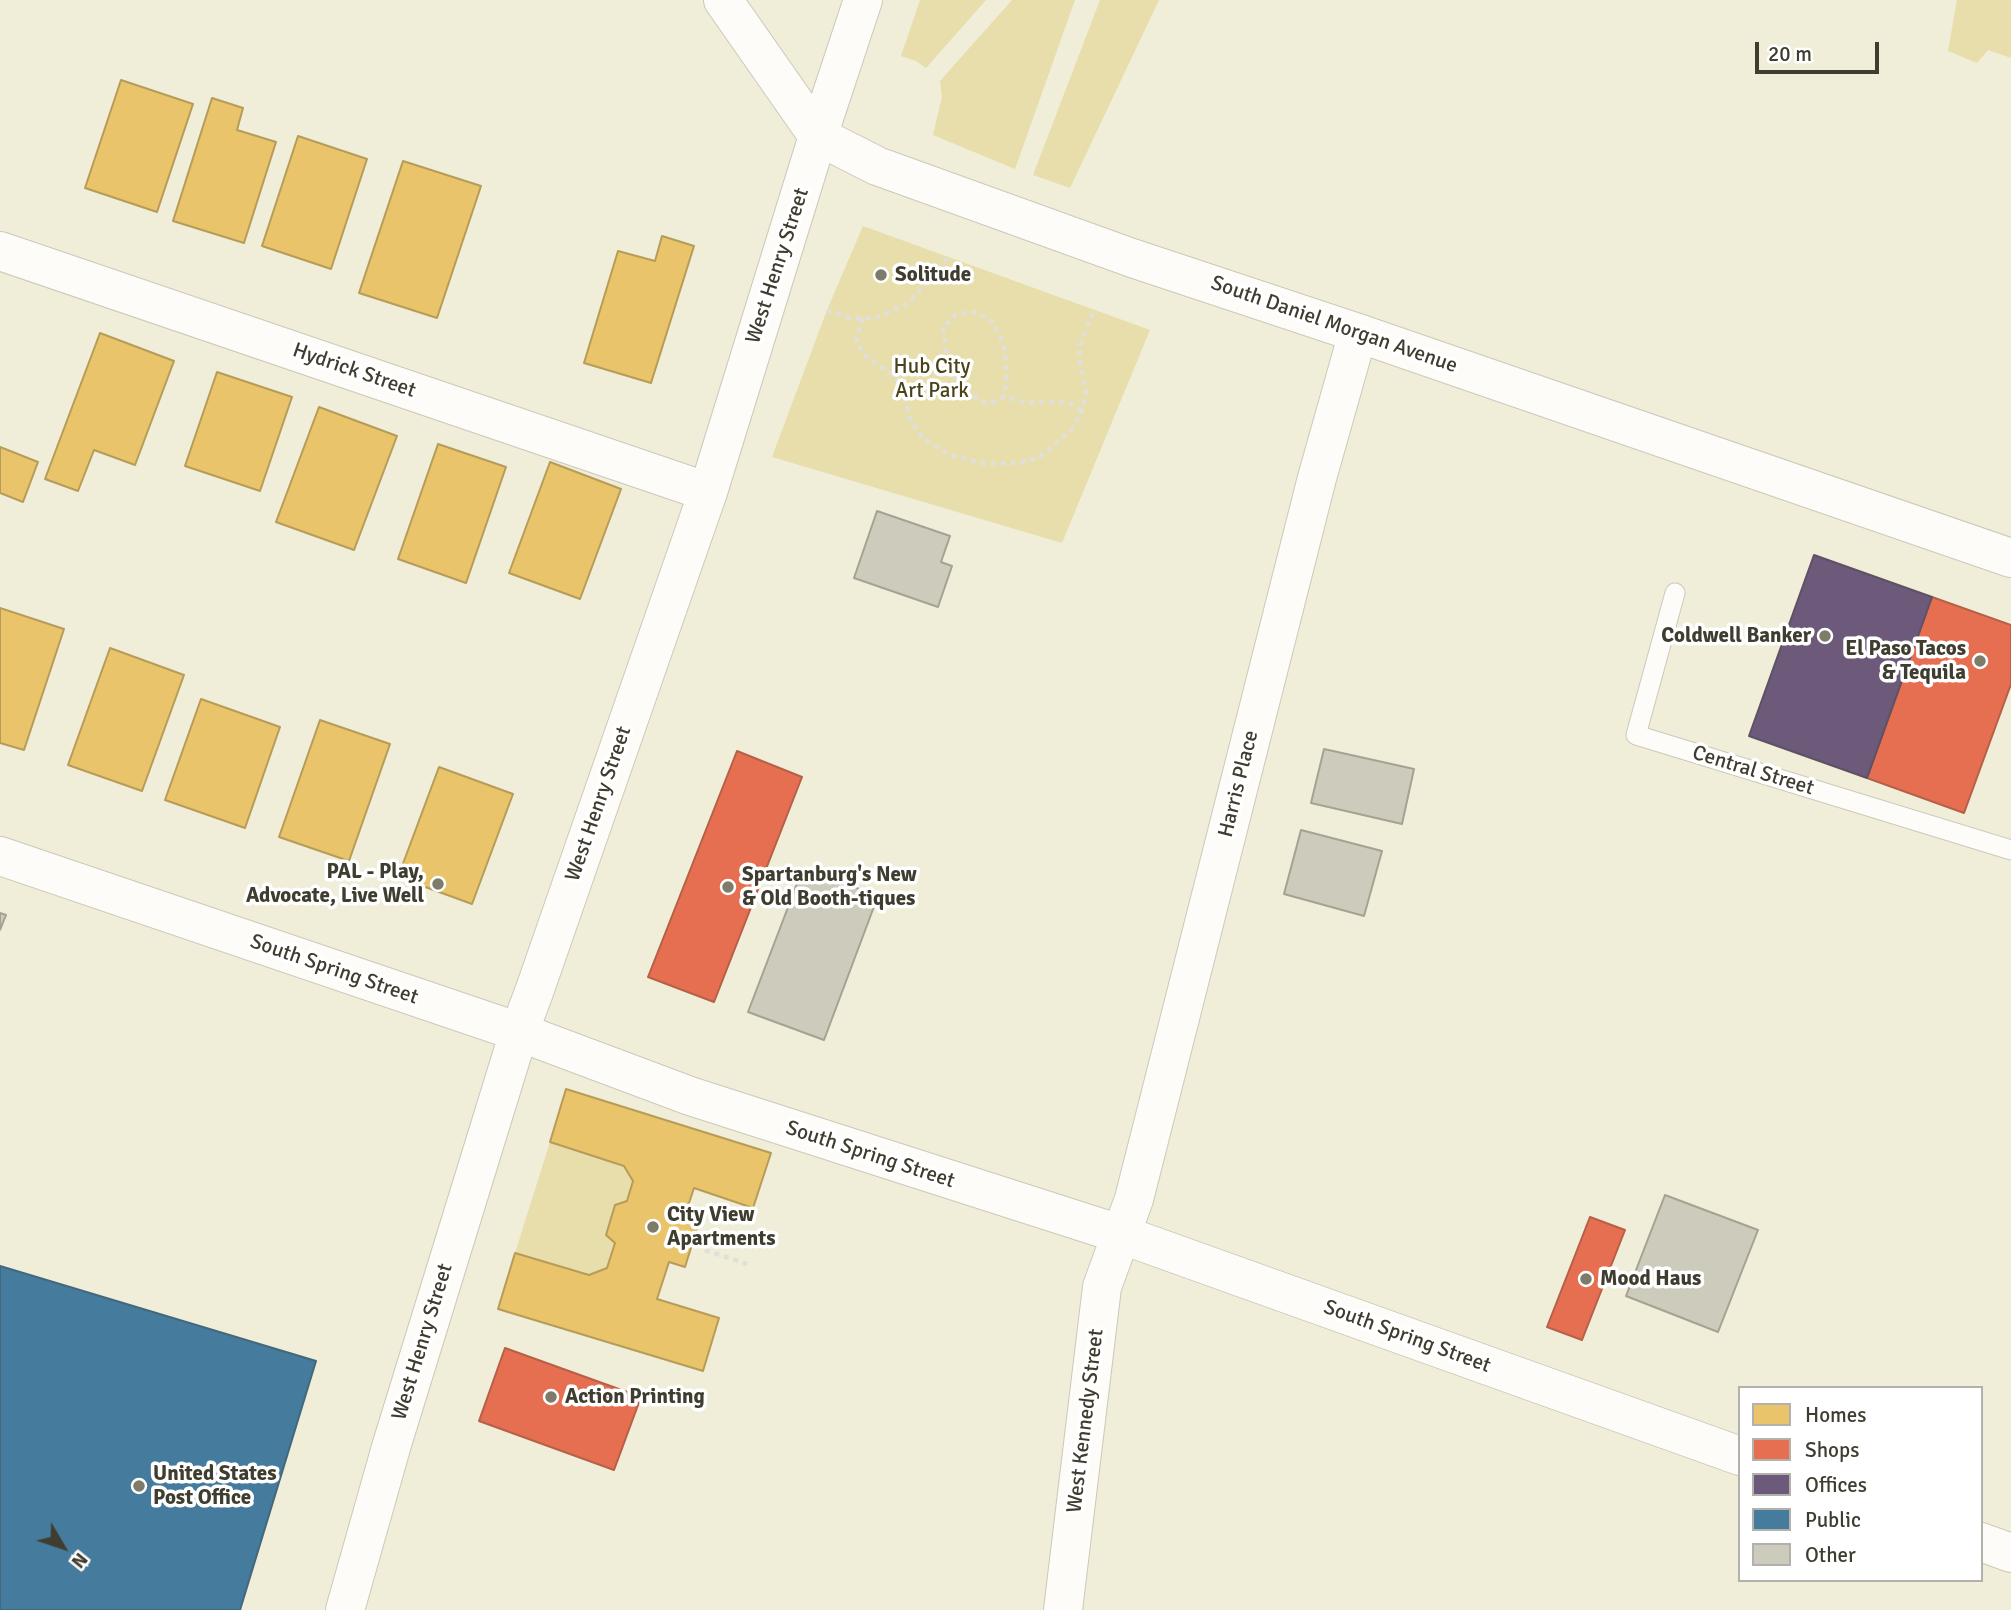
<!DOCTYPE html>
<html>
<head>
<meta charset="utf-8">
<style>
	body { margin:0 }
	#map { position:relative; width:2011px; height:1610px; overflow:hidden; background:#f0edd9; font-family:Signika,sans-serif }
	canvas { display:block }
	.legend { position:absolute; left:1738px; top:1386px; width:245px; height:196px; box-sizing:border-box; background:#fff; border:2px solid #b2b1ac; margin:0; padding:9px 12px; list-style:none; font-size:21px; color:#3f3d2f }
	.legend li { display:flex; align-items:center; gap:14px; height:35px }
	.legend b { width:35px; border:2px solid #b2b1ac }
	.north { position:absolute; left:28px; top:1512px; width:70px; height:70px; -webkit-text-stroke:5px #fff; paint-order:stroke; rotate:129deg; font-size:19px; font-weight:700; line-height:28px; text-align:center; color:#3f3d2f }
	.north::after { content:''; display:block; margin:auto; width:24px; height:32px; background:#3f3d2f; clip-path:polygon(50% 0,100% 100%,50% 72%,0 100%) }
	.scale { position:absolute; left:1755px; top:42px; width:124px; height:32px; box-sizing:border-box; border:4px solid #3f3d2f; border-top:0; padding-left:9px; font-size:21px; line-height:24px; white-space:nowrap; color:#3f3d2f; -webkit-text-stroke:5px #fff; paint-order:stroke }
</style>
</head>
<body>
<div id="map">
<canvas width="2011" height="1610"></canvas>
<ul class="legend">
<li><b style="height:19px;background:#e9c46a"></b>Homes</li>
<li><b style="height:19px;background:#e76f51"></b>Shops</li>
<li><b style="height:19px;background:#6d597a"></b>Offices</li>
<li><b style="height:19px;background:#457b9d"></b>Public</li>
<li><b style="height:19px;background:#cdcbbc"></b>Other</li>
</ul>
<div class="north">N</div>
<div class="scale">20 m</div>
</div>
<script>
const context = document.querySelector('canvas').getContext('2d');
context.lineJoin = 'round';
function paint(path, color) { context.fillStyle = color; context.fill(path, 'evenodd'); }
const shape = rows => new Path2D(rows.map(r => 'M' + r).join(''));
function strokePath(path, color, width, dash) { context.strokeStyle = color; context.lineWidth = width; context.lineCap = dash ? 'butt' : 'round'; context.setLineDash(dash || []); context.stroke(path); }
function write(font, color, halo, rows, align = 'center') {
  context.font = font + ' Signika,sans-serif'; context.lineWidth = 7; context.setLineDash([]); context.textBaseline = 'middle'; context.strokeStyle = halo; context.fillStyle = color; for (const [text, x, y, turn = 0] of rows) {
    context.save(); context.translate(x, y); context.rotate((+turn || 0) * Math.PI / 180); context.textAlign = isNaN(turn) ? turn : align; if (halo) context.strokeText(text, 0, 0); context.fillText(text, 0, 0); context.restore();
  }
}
paint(shape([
	[920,0,986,0,926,68,916,61,901,56],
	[1012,0,1075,0,1015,169,933,135,942,97,940,81],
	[1100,0,1159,0,1070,188,1033,175],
	[1957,0,2011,0,2011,58,1988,50,1977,63,1948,51],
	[863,226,1150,330,1062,543,772,457,827,310],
	[550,1142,624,1166,633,1181,627,1201,606,1234,615,1243,607,1268,589,1275,515,1253]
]), '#e7deac');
const homes = shape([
	[121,80,193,104,157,212,85,188,121,80],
	[212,98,243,108,237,130,276,142,244,243,173,221,212,98],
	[298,136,367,159,331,269,262,246,298,136],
	[403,161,481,186,437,318,359,293,403,161],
	[662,236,694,246,651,383,584,363,618,251,655,261,662,236],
	[100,333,174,361,135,465,94,450,78,491,45,479,100,333],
	[217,372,292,397,260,491,185,466,217,372],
	[319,407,397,436,354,550,276,522,319,407],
	[438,444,506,467,466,583,398,559,438,444],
	[0,447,38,462,23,502,0,493,0,447],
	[550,462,621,489,580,599,509,573,550,462],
	[0,608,64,629,24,750,0,743,0,608],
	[110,648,184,675,142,791,68,765,110,648],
	[201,699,280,727,245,828,165,800,201,699],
	[320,720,390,744,349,861,279,837,320,720],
	[439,767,513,794,472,904,398,877,439,767],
	[566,1089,771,1153,753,1208,694,1188,685,1215,700,1219,685,1267,669,1262,657,1299,719,1318,703,1371,498,1309,515,1253,589,1275,607,1268,615,1243,606,1235,615,1205,627,1201,633,1181,624,1166,550,1142,566,1089]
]);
paint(homes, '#e9c46a');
strokePath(homes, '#b69c58', 2);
const shops = shape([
	[1932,597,2011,625,2011,684,1964,813,1867,778,1932,597],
	[737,751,802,777,714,1002,648,977,737,751],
	[1590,1217,1625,1230,1582,1340,1547,1327,1590,1217],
	[505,1348,641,1397,614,1470,479,1421,505,1348]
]);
paint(shops, '#e76f51');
strokePath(shops, '#b56047', 2);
const offices = shape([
	[1814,555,1932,597,1867,778,1749,736,1814,555]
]);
paint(offices, '#6d597a');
strokePath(offices, '#5f5164', 2);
const public = shape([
	[0,1266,316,1361,240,1610,0,1610,0,1266]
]);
paint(public, '#457b9d');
strokePath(public, '#43687c', 2);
const building = shape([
	[877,511,950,536,941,562,952,566,938,607,854,578,877,511],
	[1324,749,1414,769,1402,824,1311,803,1324,749],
	[1301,830,1382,851,1364,916,1284,894,1301,830],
	[803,868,878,896,824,1040,748,1012,803,868],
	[0,913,6,915,0,930,0,913],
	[1665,1195,1758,1230,1718,1332,1626,1296,1665,1195]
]);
paint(building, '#cdcbbc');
strokePath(building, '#a5a293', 2);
const lane = shape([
	[1675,593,1636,735,2011,850]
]);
const street = shape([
	[0,251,708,492],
	[0,856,519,1032,690,1096,1120,1234,1740,1456],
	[1981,1542,2011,1553],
	[1063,1610,1102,1287,1134,1199,1317,478,1358,333]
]);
const secondary = shape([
	[723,0,818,136,877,166,1132,258,1358,333,2011,558],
	[345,1610,392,1444,519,1032,534,992,708,492,818,136,863,0]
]);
strokePath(lane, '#ccc9ba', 21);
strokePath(street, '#ccc9ba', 40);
strokePath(secondary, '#ccc9ba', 40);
strokePath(shape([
	[827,310,850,318,875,318,909,303,948,257],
	[863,318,856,339,863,354,891,374,901,385,910,419,923,439,948,454,985,464,1015,463,1038,458,1072,429,1082,411,1086,391,1080,365,1079,348,1092,315,1090,308],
	[949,373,943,328,956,314,976,312,993,322,1004,346,1007,374,1004,397],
	[893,374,949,373,964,383,977,399,988,404,1004,397,1028,403,1068,402,1082,411],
	[705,1250,747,1264]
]), '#e0dfd8', 4.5, [5, 5]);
strokePath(lane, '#fdfcf9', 19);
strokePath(street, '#fdfcf9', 38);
strokePath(secondary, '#fdfcf9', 38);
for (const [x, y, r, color] of [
	[881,275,7,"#7d7b6a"],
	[1825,636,7,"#7d7b6a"],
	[1980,661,7,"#7d7b6a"],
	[438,884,7,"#7d7b6a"],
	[728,887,7,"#7d7b6a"],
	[653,1227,7,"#7d7b6a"],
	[1586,1279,7,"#7d7b6a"],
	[551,1397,7,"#7d7b6a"],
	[139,1486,7,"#7d7b6a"]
]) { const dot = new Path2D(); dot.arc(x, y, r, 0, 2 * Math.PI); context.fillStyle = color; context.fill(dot); strokePath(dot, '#fff', 2.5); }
write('21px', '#3f3d2f', '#fff', [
	["West Henry Street",778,266,-72],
	["South Daniel Morgan Avenue",1334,325,19],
	["Hydrick Street",354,371,19],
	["Central Street",1753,771,17],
	["Harris Place",1239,784,-76],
	["West Henry Street",599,804,-71],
	["South Spring Street",334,970,19],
	["South Spring Street",870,1155,18],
	["South Spring Street",1407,1337,20],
	["West Henry Street",423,1342,-73],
	["West Kennedy Street",1086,1421,-83]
]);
write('bold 21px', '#3f3d2f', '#fff', [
	["Solitude",895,275],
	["Coldwell Banker",1811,636,"right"],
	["El Paso Tacos",1966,649,"right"],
	["& Tequila",1966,673,"right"],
	["PAL - Play,",424,872,"right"],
	["Advocate, Live Well",424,896,"right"],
	["Spartanburg's New",742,875],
	["& Old Booth-tiques",742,899],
	["City View",667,1215],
	["Apartments",667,1239],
	["Mood Haus",1600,1279],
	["Action Printing",565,1397],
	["United States",153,1474],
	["Post Office",153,1498]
], 'left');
write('21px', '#4a431a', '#fff', [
	["Hub City",932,367],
	["Art Park",932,391]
]);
</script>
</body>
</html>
